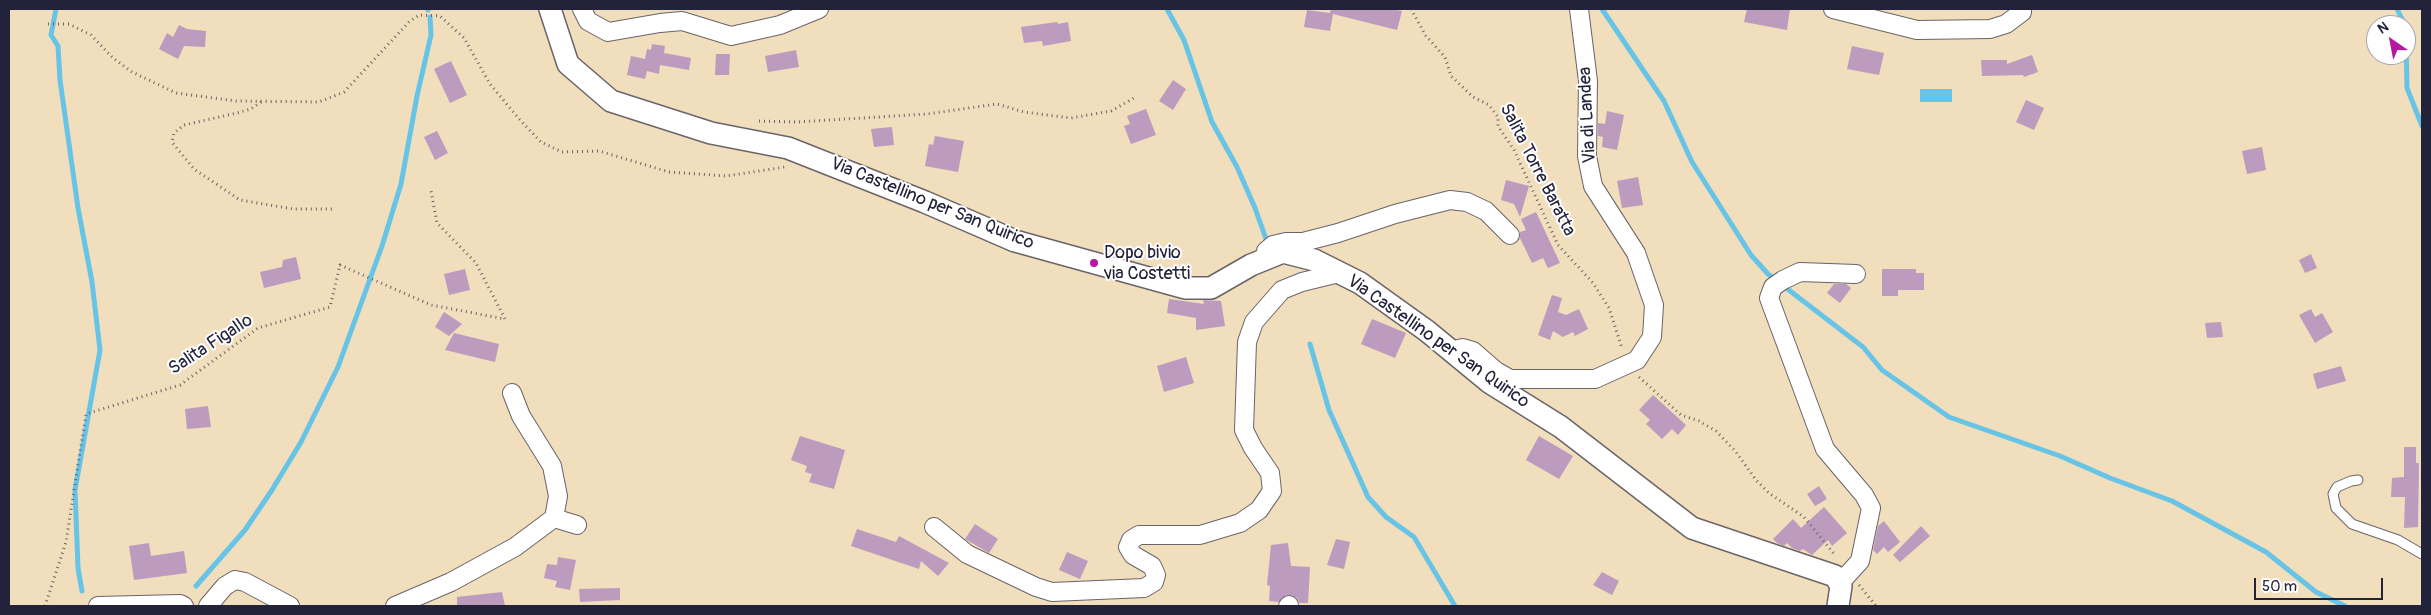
<!DOCTYPE html>
<html>
<head>
<meta charset="utf-8">
<style>
	body { margin:0 }
	#map { position:relative; width:2431px; height:615px; overflow:hidden; background:#f0debc; font-family:Pangolin,sans-serif }
	canvas { display:block }
	.frame { position:absolute; inset:0; border:10px solid #22223b; pointer-events:none }
	.north { position:absolute; left:2366px; top:15px; width:50px; height:50px; box-sizing:border-box; background:#fff; border:1px solid #a7a7b1; border-radius:50%; rotate:327deg; font-size:14px; font-weight:700; line-height:20px; text-align:center; color:#22223b }
	.north::after { content:''; display:block; margin:auto; width:18px; height:22px; background:#b5179e; clip-path:polygon(50% 0,100% 100%,50% 72%,0 100%) }
	.scale { position:absolute; left:2254px; top:578px; width:129px; height:22px; box-sizing:border-box; border:2px solid #22223b; border-top:0; padding-left:6px; font-size:15px; line-height:18px; white-space:nowrap; color:#22223b; -webkit-text-stroke:4px #fff; paint-order:stroke }
</style>
</head>
<body>
<div id="map">
<canvas width="2431" height="615"></canvas>
<div class="frame"></div>
<div class="north">N</div>
<div class="scale">50 m</div>
</div>
<script>
const context = document.querySelector('canvas').getContext('2d');
context.lineJoin = 'round';
function paint(path, color) { context.fillStyle = color; context.fill(path, 'evenodd'); }
const shape = rows => new Path2D(rows.map(r => 'M' + r).join(''));
function strokePath(path, color, width, dash) { context.strokeStyle = color; context.lineWidth = width; context.lineCap = dash ? 'butt' : 'round'; context.setLineDash(dash || []); context.stroke(path); }
function write(font, color, halo, rows, align = 'center') {
  context.font = font + ' Pangolin,sans-serif'; context.lineWidth = 4; context.setLineDash([]); context.textBaseline = 'middle'; context.strokeStyle = halo; context.fillStyle = color; for (const [text, x, y, turn = 0] of rows) {
    context.save(); context.translate(x, y); context.rotate((+turn || 0) * Math.PI / 180); context.textAlign = isNaN(turn) ? turn : align; if (halo) context.strokeText(text, 0, 0); context.fillText(text, 0, 0); context.restore();
  }
}
paint(shape([
	[1920,89,1952,89,1952,102,1920,102]
]), '#68c4e6');
strokePath(shape([
	[56,9,51,35,58,46,60,80,78,208,92,282,100,350,75,490,78,568,82,591],
	[428,9,428,10],
	[1167,9,1184,40,1212,122,1237,167,1255,208,1266,239],
	[1602,9,1664,101,1692,162,1751,255,1768,274,1863,347,1882,370,1949,417,2060,456,2110,478,2172,501,2266,552,2316,592,2345,606],
	[2397,9,2405,25],
	[2406,38,2407,88,2422,126],
	[1310,344,1329,410,1368,497,1386,517,1414,537,1455,606],
	[196,586,245,530,272,490,301,442,338,367,382,246,401,184,417,96,431,35,430,17]
]), '#68c4e6', 5);
paint(shape([
	[1331,9,1391,9,1402,11,1397,30,1333,14,1330,31,1304,27,1307,10,1330,13],
	[1747,9,1790,9,1787,30,1744,22],
	[1057,22,1058,24,1068,22,1071,41,1043,46,1042,41,1024,43,1021,27],
	[179,25,187,29,206,31,205,47,184,46,178,59,159,49,167,33,173,37],
	[652,44,665,46,664,53,691,58,689,70,660,65,659,74,647,71,645,79,627,75,631,56,645,59,647,49,651,50],
	[1852,46,1884,53,1879,75,1847,69],
	[796,50,799,67,768,72,765,56],
	[716,54,730,54,729,75,715,75],
	[2032,55,2038,72,2024,77,2023,75,1982,76,1981,60,2007,60,2007,64],
	[451,61,467,95,450,103,434,69],
	[1173,80,1186,89,1173,110,1159,101],
	[2026,100,2044,108,2034,130,2016,122],
	[1146,109,1156,135,1131,144,1124,126,1130,124,1127,116],
	[1607,111,1624,115,1617,150,1602,147,1603,137,1598,136,1598,123,1605,124],
	[892,127,894,145,874,147,871,129],
	[437,131,448,153,435,160,424,137],
	[935,136,964,141,958,172,925,166,929,144,933,145],
	[2262,147,2266,170,2247,174,2242,151],
	[1638,177,1643,205,1622,208,1617,181],
	[1506,180,1529,186,1520,217,1514,204,1501,200],
	[1536,212,1560,263,1548,268,1543,258,1532,263,1520,238,1520,232,1526,230,1521,219],
	[2311,254,2317,268,2305,273,2299,260],
	[296,257,301,279,264,288,260,272,282,267,283,260],
	[465,269,470,290,449,295,444,274],
	[1882,269,1916,269,1916,273,1924,273,1924,290,1898,290,1898,296,1882,296],
	[1834,284,1846,284,1851,288,1840,303,1827,293],
	[1552,295,1562,298,1558,312,1566,315,1579,309,1588,329,1575,336,1573,332,1563,337,1553,331,1550,340,1538,335],
	[1169,299,1204,304,1203,300,1221,301,1225,326,1196,330,1196,318,1167,313],
	[2311,309,2315,317,2322,313,2333,332,2315,343,2299,315],
	[444,312,462,324,449,336,435,327],
	[1372,319,1406,333,1395,358,1361,344],
	[2221,322,2223,337,2207,338,2205,323],
	[454,333,499,344,495,362,445,350],
	[1186,357,1194,383,1164,392,1157,366],
	[2341,366,2346,381,2317,389,2313,374],
	[1653,395,1686,425,1678,435,1672,429,1662,439,1646,424,1650,420,1639,410],
	[208,406,211,427,187,429,185,409],
	[800,436,845,450,834,489,809,482,812,474,805,472,807,466,791,460],
	[1539,436,1573,456,1559,479,1526,460],
	[2404,447,2416,447,2416,463,2419,463,2418,527,2404,528,2405,497,2391,497,2392,478,2404,477],
	[1819,486,1827,499,1815,506,1807,494],
	[1824,507,1847,533,1832,546,1828,540,1812,555,1803,549,1800,551,1792,548,1787,543,1784,546,1777,543,1773,539,1793,519,1801,528],
	[1884,521,1900,542,1888,552,1884,547,1877,554,1873,550,1878,526],
	[975,524,998,539,989,553,965,539],
	[1921,526,1930,536,1900,562,1893,555],
	[857,529,896,542,899,536,949,563,938,576,921,561,919,569,851,546],
	[1336,539,1350,542,1344,569,1327,565],
	[149,543,151,556,184,551,187,573,134,580,129,546],
	[1288,543,1291,566,1310,567,1308,603,1299,603,1297,598,1291,595,1286,595,1279,602,1269,601,1270,586,1267,585,1271,545],
	[1067,552,1088,561,1080,579,1059,570],
	[558,557,576,560,570,590,555,587,557,581,544,578,547,564,557,565],
	[1602,572,1619,581,1612,595,1593,585],
	[620,588,620,600,580,602,579,589],
	[502,592,505,606,457,606,457,597]
]), '#bc9bbe');
const service = shape([
	[2358,480,2351,481,2337,487,2333,494,2336,508,2352,524,2398,540,2422,554]
]);
const minor = shape([
	[582,9,588,21,608,32,660,23,682,21,731,36,780,25,819,9],
	[1833,9,1917,30,1990,29,2006,24,2022,12,2022,9],
	[1266,251,1273,245,1286,242,1303,242,1338,233,1395,214,1450,200,1467,202,1486,211,1510,235],
	[1450,351,1463,348,1473,351,1496,371,1510,379,1595,379,1637,360,1652,337,1654,305,1636,253,1593,186,1587,156,1588,81,1579,9],
	[512,393,521,416,552,466,558,496,554,518],
	[934,527,967,554,1036,587,1052,592,1144,588,1154,582,1156,575,1152,566,1133,555,1128,547,1131,540,1139,535,1200,535,1240,523,1259,510,1272,491,1270,473,1253,448,1244,430,1247,342,1254,322,1282,290,1302,282,1339,273],
	[1839,584,1860,561,1871,508,1864,495,1825,449,1769,298,1773,287,1783,280,1800,272,1856,274],
	[98,606,180,604,184,606],
	[208,606,225,586,235,580,245,582,290,606],
	[395,606,451,582,515,547,554,518,577,525],
	[1288,606,1289,605]
]);
const tertiary = shape([
	[550,9,568,64,611,101,711,133,788,148,925,202,1015,241,1185,288,1211,288,1251,265,1283,252,1314,260,1360,283,1427,331,1489,382,1561,427,1692,528,1835,576,1841,586,1838,606]
]);
strokePath(service, '#6a6468', 11);
strokePath(minor, '#6a6468', 20);
strokePath(tertiary, '#6a6468', 24);
strokePath(shape([
	[1411,9,1426,36,1445,57,1451,76,1473,97,1489,105,1498,117,1498,126,1514,150,1558,245,1593,283,1609,308,1622,348],
	[48,24,69,24,91,35,113,58,132,72,176,93,236,101,319,102,344,92,409,22,419,15,440,16,464,38,490,84,520,120,541,142,562,152,599,151,669,172,726,176,785,167],
	[261,102,251,109,237,113,184,125,174,133,172,142,194,169,240,200,293,209,333,209],
	[759,121,797,122,927,114,997,104,1024,112,1071,118,1111,111,1134,98],
	[1639,377,1681,415,1699,421,1716,431,1736,452,1756,480,1769,493,1804,517,1835,555],
	[1859,585,1876,606],
	[45,606,66,542,86,414,180,385,258,328,330,307,340,265,431,305,505,319,476,263,437,223,431,191]
]), '#6a6468', 3, [1, 4]);
strokePath(service, '#fff', 9);
strokePath(minor, '#fff', 18);
strokePath(tertiary, '#fff', 21);
for (const [x, y, r, color] of [
	[1094,263,5,"#b5179e"]
]) { const dot = new Path2D(); dot.arc(x, y, r, 0, 2 * Math.PI); context.fillStyle = color; context.fill(dot); strokePath(dot, '#fff', 2); }
write('18px', '#22223b', '#fff', [
	["Via di Landea",1588,115,-93],
	["Salita Torre Baratta",1537,170,63],
	["Via Castellino per San Quirico",932,204,22],
	["Via Castellino per San Quirico",1438,342,35],
	["Salita Figallo",211,345,-33]
]);
write('18px', '#22223b', '#fff', [
	["Dopo bivio",1104,253],
	["via Costetti",1104,274]
], 'left');
</script>
</body>
</html>
